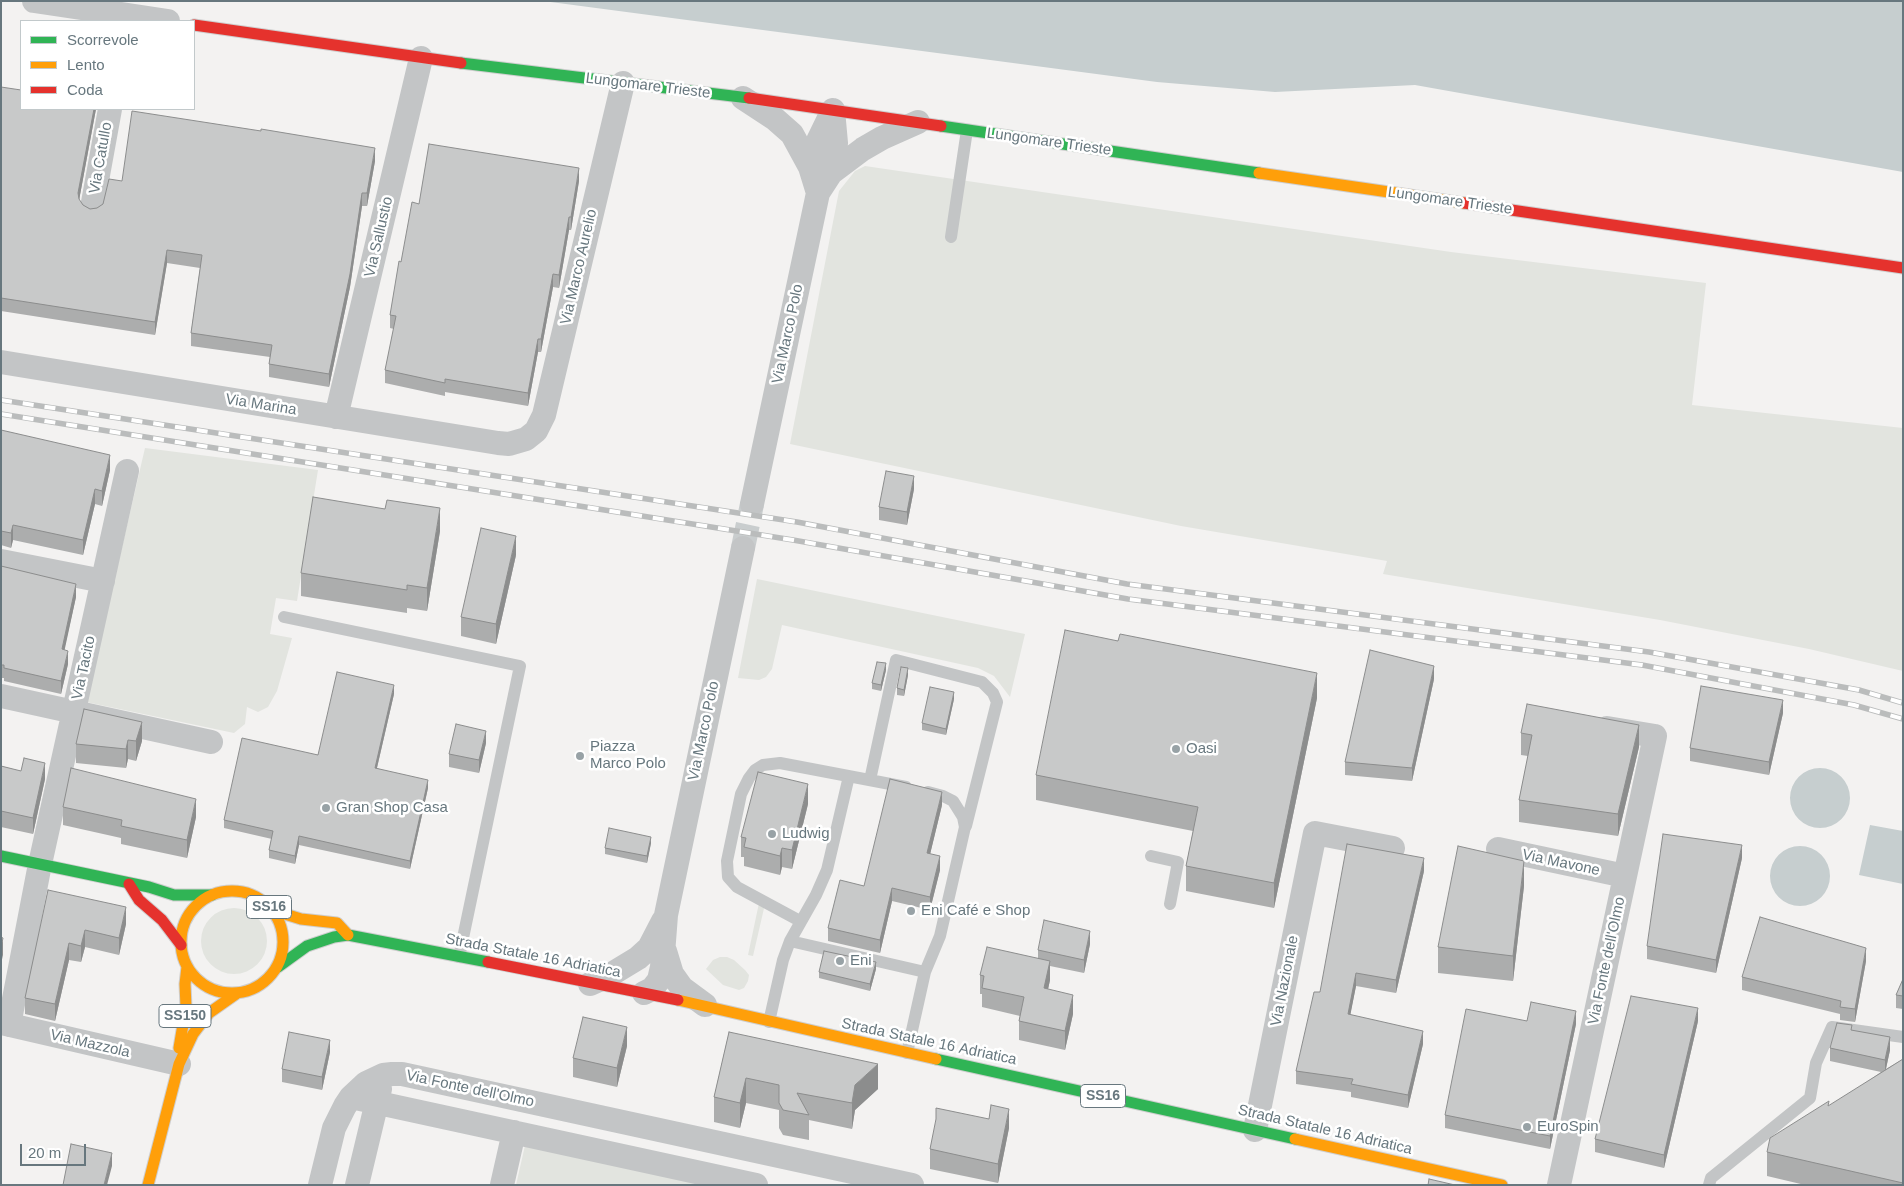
<!DOCTYPE html>
<html>
<head>
<meta charset="utf-8">
<style>
	body { margin:0 }
	#map { position:relative; width:1904px; height:1186px; overflow:hidden; background:#f3f2f1; font-family:Arial,sans-serif }
	canvas { display:block }
	.frame { position:absolute; inset:0; border:2px solid #67777e; pointer-events:none }
	.legend { position:absolute; left:20px; top:20px; width:175px; height:90px; box-sizing:border-box; background:#fff; border:1px solid #c2c9cb; margin:0; padding:6px 9px; list-style:none; font-size:15px; color:#67777e }
	.legend li { display:flex; align-items:center; gap:10px; height:25px }
	.legend b { width:25px; border:1px solid #c2c9cb }
	.scale { position:absolute; left:20px; top:1144px; width:66px; height:22px; box-sizing:border-box; border:2px solid #67777e; border-top:0; padding-left:6px; font-size:15px; line-height:18px; white-space:nowrap; color:#67777e; -webkit-text-stroke:4px #fff; paint-order:stroke }
</style>
</head>
<body>
<div id="map">
<canvas width="1904" height="1186"></canvas>
<div class="frame"></div>
<ul class="legend">
<li><b style="height:6px;background:#30b455"></b>Scorrevole</li>
<li><b style="height:6px;background:#ff9f0a"></b>Lento</li>
<li><b style="height:6px;background:#e5322d"></b>Coda</li>
</ul>
<div class="scale">20 m</div>
</div>
<script>
const context = document.querySelector('canvas').getContext('2d');
context.lineJoin = 'round';
function paint(path, color) { context.fillStyle = color; context.fill(path, 'evenodd'); }
const shape = rows => new Path2D(rows.map(r => 'M' + r).join(''));
function strokePath(path, color, width, dash) { context.strokeStyle = color; context.lineWidth = width; context.lineCap = dash ? 'butt' : 'round'; context.setLineDash(dash || []); context.stroke(path); }
function write(font, color, halo, rows, align = 'center') {
  context.font = font + ' Arial,sans-serif'; context.lineWidth = 5; context.setLineDash([]); context.textBaseline = 'middle'; context.strokeStyle = halo; context.fillStyle = color; for (const [text, x, y, turn = 0] of rows) {
    context.save(); context.translate(x, y); context.rotate((+turn || 0) * Math.PI / 180); context.textAlign = isNaN(turn) ? turn : align; if (halo) context.strokeText(text, 0, 0); context.fillText(text, 0, 0); context.restore();
  }
}
paint(shape([
	[865,166,1451,252,1706,283,1692,405,1903,428,1903,671,1809,649,1660,620,1383,574,1387,561,1181,526,790,444,839,191,855,171],
	[145,448,318,470,297,601,276,598,270,634,292,638,277,691,268,707,258,712,247,707,245,724,234,733,86,702],
	[757,579,1025,634,1010,697,994,676,978,668,782,625,772,669,766,677,759,680,738,678],
	[759,903,765,904,753,956,748,955],
	'201 941a33 33 0 1 1 66 0a33 33 0 1 1-66 0Z',
	[720,957,727,957,734,960,745,970,749,975,748,981,744,988,739,990,723,985,706,969,713,960],
	[526,1141,723,1185,516,1185]
]), '#e2e4df');
paint(shape([
	[543,1,1903,1,1903,172,1415,85,1275,92,1157,82],
	'1790 798a30 30 0 1 1 60 0a30 30 0 1 1-60 0Z',
	[1870,825,1903,831,1903,884,1859,875],
	'1770 876a30 30 0 1 1 60 0a30 30 0 1 1-60 0Z'
]), '#c6cecf');
strokePath(shape([
	[743,548,752,504]
]), '#c9cdce', 24, [24, 12]);
const fast = shape([
	[461,63,749,98],
	[941,126,1259,173],
	[1,856,149,887,174,895,212,895],
	[278,967,307,946,334,937,348,935,488,962],
	[936,1059,1295,1139]
]);
const slow = shape([
	[1259,173,1464,203],
	'181 942a51 51 0 1 1 102 0a51 51 0 1 1-102 0Z',
	[272,910,301,919,337,923,348,935],
	[678,1000,936,1059],
	[179,1048,186,1007,185,984,187,967],
	[1295,1139,1502,1185],
	[148,1185,179,1064,193,1034,209,1013,236,994]
]);
const jam = shape([
	[194,25,461,63],
	[749,98,941,126],
	[1464,203,1903,268],
	[129,884,139,900,162,920,181,945],
	[488,962,678,1000]
]);
strokePath(fast, '#cecece', 13);
strokePath(slow, '#cecece', 13);
strokePath(jam, '#cecece', 13);
strokePath(shape([
	[951,237,967,130],
	[284,617,520,666,459,957],
	[870,780,896,660,982,682,993,693,997,702,966,826],
	[1151,856,1178,862,1170,904],
	[800,921,737,887,728,877,727,861,741,794,749,778,755,770,763,765,780,763,906,787],
	[790,941,925,972],
	[769,1022,783,960,790,941,816,895,827,870,849,776],
	[907,1053,925,972,940,936,965,827,963,817,953,801,943,796,928,792],
	[1709,1185,1711,1178,1810,1098,1816,1063,1832,1027,1903,1037]
]), '#c3c5c6', 12);
strokePath(shape([
	[34,1,168,21],
	[743,98,775,119,792,134,810,167,818,193],
	[810,167,815,147,833,110],
	[831,173,836,143,833,110],
	[92,208,110,109],
	[1,362,498,443,509,444,526,439,536,431,544,415,623,83],
	[336,417,421,58],
	[752,504,818,193,831,173,863,149,882,138,918,122],
	[1,561,103,581],
	[1,696,211,742],
	[1498,849,1625,876],
	[665,951,672,974,682,988,705,1005],
	[590,984,610,975,638,958,649,948,663,921],
	[644,993,652,989,659,980,662,967,666,915,743,548],
	[1,1023,179,1064],
	[9,1025,40,864,127,471],
	[351,1097,756,1185],
	[1255,1130,1315,833,1393,848],
	[320,1185,334,1128,345,1106,351,1097,366,1083,383,1075,392,1074,402,1074,912,1185],
	[357,1185,380,1089],
	[502,1185,514,1132],
	[1559,1185,1655,736,1607,728]
]), '#c3c5c6', 24);
strokePath(fast, '#30b455', 11);
strokePath(slow, '#ff9f0a', 11);
strokePath(jam, '#e5322d', 11);
const rail = shape([
	[1,400,797,522,1127,584,1649,652,1859,690,1903,703],
	[1,414,793,540,1128,599,1642,665,1854,705,1903,719]
]);
strokePath(rail, '#babcbc', 5.5);
strokePath(rail, '#fff', 4, [11]);
paint(shape([
	[1,87,21,109,96,109,79,200,83,205,90,209,97,208,103,204,122,181,375,161,367,206,362,206,350,287,329,387,269,377,269,364,270,357,191,346,191,333,200,268,167,263,155,335,1,311],
	[579,181,571,230,569,230,559,288,553,287,541,352,538,352,528,406,445,392,445,396,385,383,385,370,394,329,390,328,390,315,401,262],
	[1,430,110,470,102,506,95,504,83,555,13,540,11,548,1,545],
	[914,489,907,525,879,520,879,507],
	[440,531,427,611,407,608,407,613,301,596,301,573],
	[516,555,496,644,461,636,461,617],
	[1,566,76,597,64,650,68,664,61,694,4,681,4,678,1,678],
	[886,670,881,691,872,689,872,683],
	[908,675,904,696,897,695,897,688],
	[1434,679,1412,781,1345,775,1345,762],
	[394,694,377,768,428,788,410,869,299,845,295,864,269,858,269,850,272,839,224,828,224,820,318,755],
	[1317,698,1274,908,1186,891,1186,866,1193,831,1036,800,1036,775],
	[954,699,946,735,922,730,922,723],
	[84,709,142,741,136,761,128,759,126,768,76,763,76,744],
	[1783,713,1769,775,1690,761,1690,748],
	[1521,733,1639,747,1618,836,1519,822,1519,800,1528,756,1521,755],
	[486,743,479,773,449,767,449,754],
	[1,766,45,779,33,834,1,827],
	[808,804,792,869,782,867,780,875,744,866,744,857,741,857,741,837],
	[942,805,930,854,940,870,930,910,892,901,880,953,828,941,828,928],
	[63,807,196,817,187,858,121,844,121,838,63,825],
	[651,843,647,863,605,854,605,848],
	[1742,858,1716,973,1647,959,1647,946],
	[1424,871,1396,993,1356,986,1350,1015,1423,1044,1408,1108,1351,1097,1351,1092,1296,1084,1296,1071,1320,992],
	[1524,886,1513,981,1438,973,1438,947],
	[48,890,126,924,119,955,85,947,81,962,69,960,55,1021,25,1014,25,998],
	[1090,944,1084,973,1050,966,1050,980,1048,989,1073,1014,1065,1050,1019,1040,1019,1021,1020,1016,982,1007,982,994,980,994,980,975,1038,958,1038,950],
	[1866,961,1855,1022,1840,1020,1840,1014,1742,990,1742,977],
	[876,969,870,991,819,978,819,972],
	[1903,979,1903,1009,1896,1008,1896,995],
	[1527,1021,1576,1024,1550,1149,1445,1128,1445,1115],
	[1698,1021,1664,1168,1595,1152,1595,1139],
	[1852,1030,1890,1050,1886,1069,1903,1059,1903,1185,1805,1185,1767,1176,1767,1152,1881,1072,1830,1061,1830,1048],
	[729,1032,878,1089,855,1110,852,1129,809,1120,809,1140,783,1135,779,1128,779,1110,746,1103,740,1128,714,1122,714,1097],
	[627,1046,617,1087,573,1077,573,1058],
	[330,1052,322,1090,282,1082,282,1069],
	[936,1108,1009,1128,998,1183,930,1169,930,1149,936,1123]
]), '#acadad');
paint(shape([
	[94,109,96,109,78,206,78,193],
	[375,148,375,161,367,206,367,193],
	[579,168,579,181,571,230,571,217],
	[362,193,362,206,350,287,329,387,329,374],
	[569,217,569,230,559,288,559,275],
	[167,250,167,263,155,335,155,322],
	[553,274,553,287,541,352,541,339],
	[538,339,538,352,528,406,528,393],
	[110,455,110,470,102,506,102,491],
	[914,476,914,489,907,525,907,512],
	[95,489,95,504,83,555,83,540],
	[440,508,440,531,427,611,427,588],
	[13,525,13,540,11,548,11,533],
	[516,536,516,555,496,644,496,624],
	[76,584,76,597,62,662,62,649],
	[68,651,68,664,61,694,61,681],
	[886,663,886,670,881,691,881,685],
	[1434,666,1434,679,1412,781,1412,768],
	[908,668,908,675,904,696,904,690],
	[1317,673,1317,698,1274,908,1274,883],
	[394,685,394,694,375,776,375,768],
	[954,692,954,699,946,735,946,729],
	[1783,700,1783,713,1769,775,1769,762],
	[142,722,142,741,136,761,136,741],
	[1639,725,1639,747,1618,836,1618,814],
	[486,731,486,743,479,773,479,760],
	[128,740,128,759,126,768,126,749],
	[45,763,45,779,33,834,33,818],
	[428,780,428,788,410,869,410,861],
	[808,784,808,804,792,869,792,850],
	[942,792,942,805,927,867,927,853],
	[196,799,196,817,187,858,187,840],
	[299,836,299,845,295,864,295,856],
	[651,837,651,843,647,863,647,856],
	[1742,845,1742,858,1716,973,1716,960],
	[782,848,782,867,780,875,780,856],
	[940,856,940,870,930,910,930,897],
	[1424,858,1424,871,1396,993,1396,980],
	[1524,861,1524,886,1513,981,1513,956],
	[892,888,892,901,880,953,880,940],
	[126,907,126,924,119,955,119,938],
	[85,930,85,947,81,962,81,946],
	[1090,931,1090,944,1084,973,1084,960],
	[3,938,3,955,1,964,1,947],
	[69,943,69,960,55,1021,55,1004],
	[1866,948,1866,961,1855,1022,1855,1009],
	[1050,961,1050,980,1044,1008,1044,988],
	[876,962,876,969,870,991,870,984],
	[1356,973,1356,986,1348,1027,1348,1014],
	[1073,995,1073,1014,1065,1050,1065,1031],
	[1698,1008,1698,1021,1664,1168,1664,1155],
	[1576,1011,1576,1024,1550,1149,1550,1136],
	[627,1027,627,1046,617,1087,617,1068],
	[1423,1031,1423,1044,1408,1108,1408,1095],
	[1890,1037,1890,1050,1885,1073,1885,1060],
	[330,1040,330,1052,322,1090,322,1077],
	[878,1064,878,1089,855,1110,852,1129,852,1103,855,1085],
	[746,1078,746,1103,740,1128,740,1103],
	[1009,1109,1009,1128,998,1183,998,1164],
	[112,1153,112,1166,107,1185,104,1185]
]), '#8c8d8d');
const building = shape([
	[1,87,21,90,21,109,94,109,78,193,79,199,83,205,90,209,97,208,103,204,109,179,122,181,132,111,261,131,261,129,375,148,367,193,362,193,350,274,329,374,269,364,272,345,191,333,202,255,167,250,155,322,1,298,1,87],
	[429,144,579,168,571,217,569,217,559,275,553,274,541,339,538,339,528,393,445,379,445,383,385,370,396,316,390,315,399,261,401,262,412,202,419,204,429,144],
	[1,430,110,455,102,491,95,489,83,540,13,525,11,533,1,531,1,430],
	[886,471,914,476,907,512,879,507,886,471],
	[313,497,385,509,387,500,440,508,427,588,407,585,407,590,301,573,313,497],
	[481,528,516,536,496,624,461,617,481,528],
	[1,566,76,584,62,649,68,651,61,681,4,668,4,665,1,665,1,566],
	[1065,630,1118,641,1120,634,1317,673,1274,883,1186,866,1198,807,1036,775,1065,630],
	[1370,650,1434,666,1412,768,1345,762,1370,650],
	[877,662,886,663,881,685,872,683,877,662],
	[901,667,908,668,904,690,897,688,901,667],
	[337,672,394,685,375,768,428,780,410,861,299,836,295,856,269,850,273,831,224,820,242,738,318,755,337,672],
	[1701,686,1783,700,1769,762,1690,748,1701,686],
	[930,687,954,692,946,729,922,723,930,687],
	[1527,704,1639,725,1618,814,1519,800,1532,735,1521,733,1527,704],
	[84,709,142,722,136,741,128,740,126,749,76,744,84,709],
	[456,724,486,731,479,760,449,754,456,724],
	[24,758,45,763,33,818,1,811,1,766,21,771,24,758],
	[71,768,196,799,187,840,121,826,122,820,63,807,71,768],
	[758,772,808,784,792,850,782,848,780,856,744,847,746,838,741,837,758,772],
	[890,779,942,792,927,853,940,856,930,897,892,888,880,940,828,928,840,880,864,886,890,779],
	[609,828,651,837,647,856,605,848,609,828],
	[1663,834,1742,845,1716,960,1647,946,1663,834],
	[1347,844,1424,858,1396,980,1356,973,1348,1014,1423,1031,1408,1095,1351,1084,1353,1079,1296,1071,1314,992,1320,992,1347,844],
	[1458,846,1524,861,1513,956,1438,947,1458,846],
	[48,890,126,907,119,938,85,930,81,946,69,943,55,1004,25,998,48,890],
	[1760,917,1866,948,1855,1009,1840,1007,1841,1001,1742,977,1760,917],
	[1044,920,1090,931,1084,960,1038,950,1044,920],
	[1,937,3,938,1,947,1,937],
	[987,947,1050,961,1044,988,1073,995,1065,1031,1019,1021,1024,997,982,988,984,976,980,975,987,947],
	[824,951,876,962,870,984,819,972,824,951],
	[1903,979,1903,996,1896,995,1903,979],
	[1631,996,1698,1008,1664,1155,1595,1139,1631,996],
	[1531,1002,1576,1011,1550,1136,1445,1115,1466,1009,1527,1021,1531,1002],
	[583,1017,627,1027,617,1068,573,1058,583,1017],
	[1837,1023,1852,1025,1851,1030,1890,1037,1885,1060,1830,1048,1837,1023],
	[289,1032,330,1040,322,1077,282,1069,289,1032],
	[729,1032,878,1064,855,1085,852,1103,797,1093,809,1115,783,1110,779,1103,779,1085,746,1078,740,1103,714,1097,729,1032],
	[1903,1059,1903,1183,1767,1152,1770,1138,1829,1101,1828,1106,1903,1059],
	[991,1105,1009,1109,998,1164,930,1149,936,1119,936,1108,989,1119,991,1105],
	[71,1144,112,1153,104,1185,63,1185,71,1144],
	[1429,1179,1455,1185,1428,1185,1429,1179]
]);
paint(building, '#c8c9c9');
strokePath(building, '#8c8d8d', 1);
for (const [x, y, r, color] of [
	[1176,749,5,"#98a2a6"],
	[580,756,5,"#98a2a6"],
	[326,808,5,"#98a2a6"],
	[772,834,5,"#98a2a6"],
	[911,911,5,"#98a2a6"],
	[840,961,5,"#98a2a6"],
	[1527,1127,5,"#98a2a6"]
]) { const dot = new Path2D(); dot.arc(x, y, r, 0, 2 * Math.PI); context.fillStyle = color; context.fill(dot); strokePath(dot, '#fff', 2); }
for (const [x, y, w] of [
	[269,907,45],
	[185,1016,52],
	[1103,1096,45]
]) { const box = new Path2D(); box.roundRect(x - w / 2, y - 11.5, w, 23, 4); context.fillStyle = '#fff'; context.fill(box); strokePath(box, '#67777e', 1); }
write('bold 14px', '#67777e', null, [
	["SS16",269,907],
	["SS150",185,1016],
	["SS16",1103,1096]
]);
write('15px', '#67777e', '#fff', [
	["Lungomare Trieste",648,86,7],
	["Lungomare Trieste",1049,142,8],
	["Via Catullo",101,158,-80],
	["Lungomare Trieste",1450,201,8],
	["Via Sallustio",379,237,-77],
	["Via Marco Aurelio",579,267,-77],
	["Via Marco Polo",788,334,-78],
	["Via Marina",261,405,9],
	["Via Tacito",84,668,-78],
	["Via Marco Polo",704,731,-78],
	["Via Mavone",1561,863,12],
	["Strada Statale 16 Adriatica",533,956,11],
	["Via Fonte dell'Olmo",1607,961,-78],
	["Via Nazionale",1285,981,-79],
	["Strada Statale 16 Adriatica",929,1042,12],
	["Via Mazzola",90,1044,13],
	["Via Fonte dell'Olmo",470,1089,12],
	["Strada Statale 16 Adriatica",1325,1130,13]
]);
write('15px', '#67777e', '#fff', [
	["Piazza",590,747],
	["Marco Polo",590,764],
	["Oasi",1186,749],
	["Gran Shop Casa",336,808],
	["Ludwig",782,834],
	["Eni Café e Shop",921,911],
	["Eni",850,961],
	["EuroSpin",1537,1127]
], 'left');
</script>
</body>
</html>
